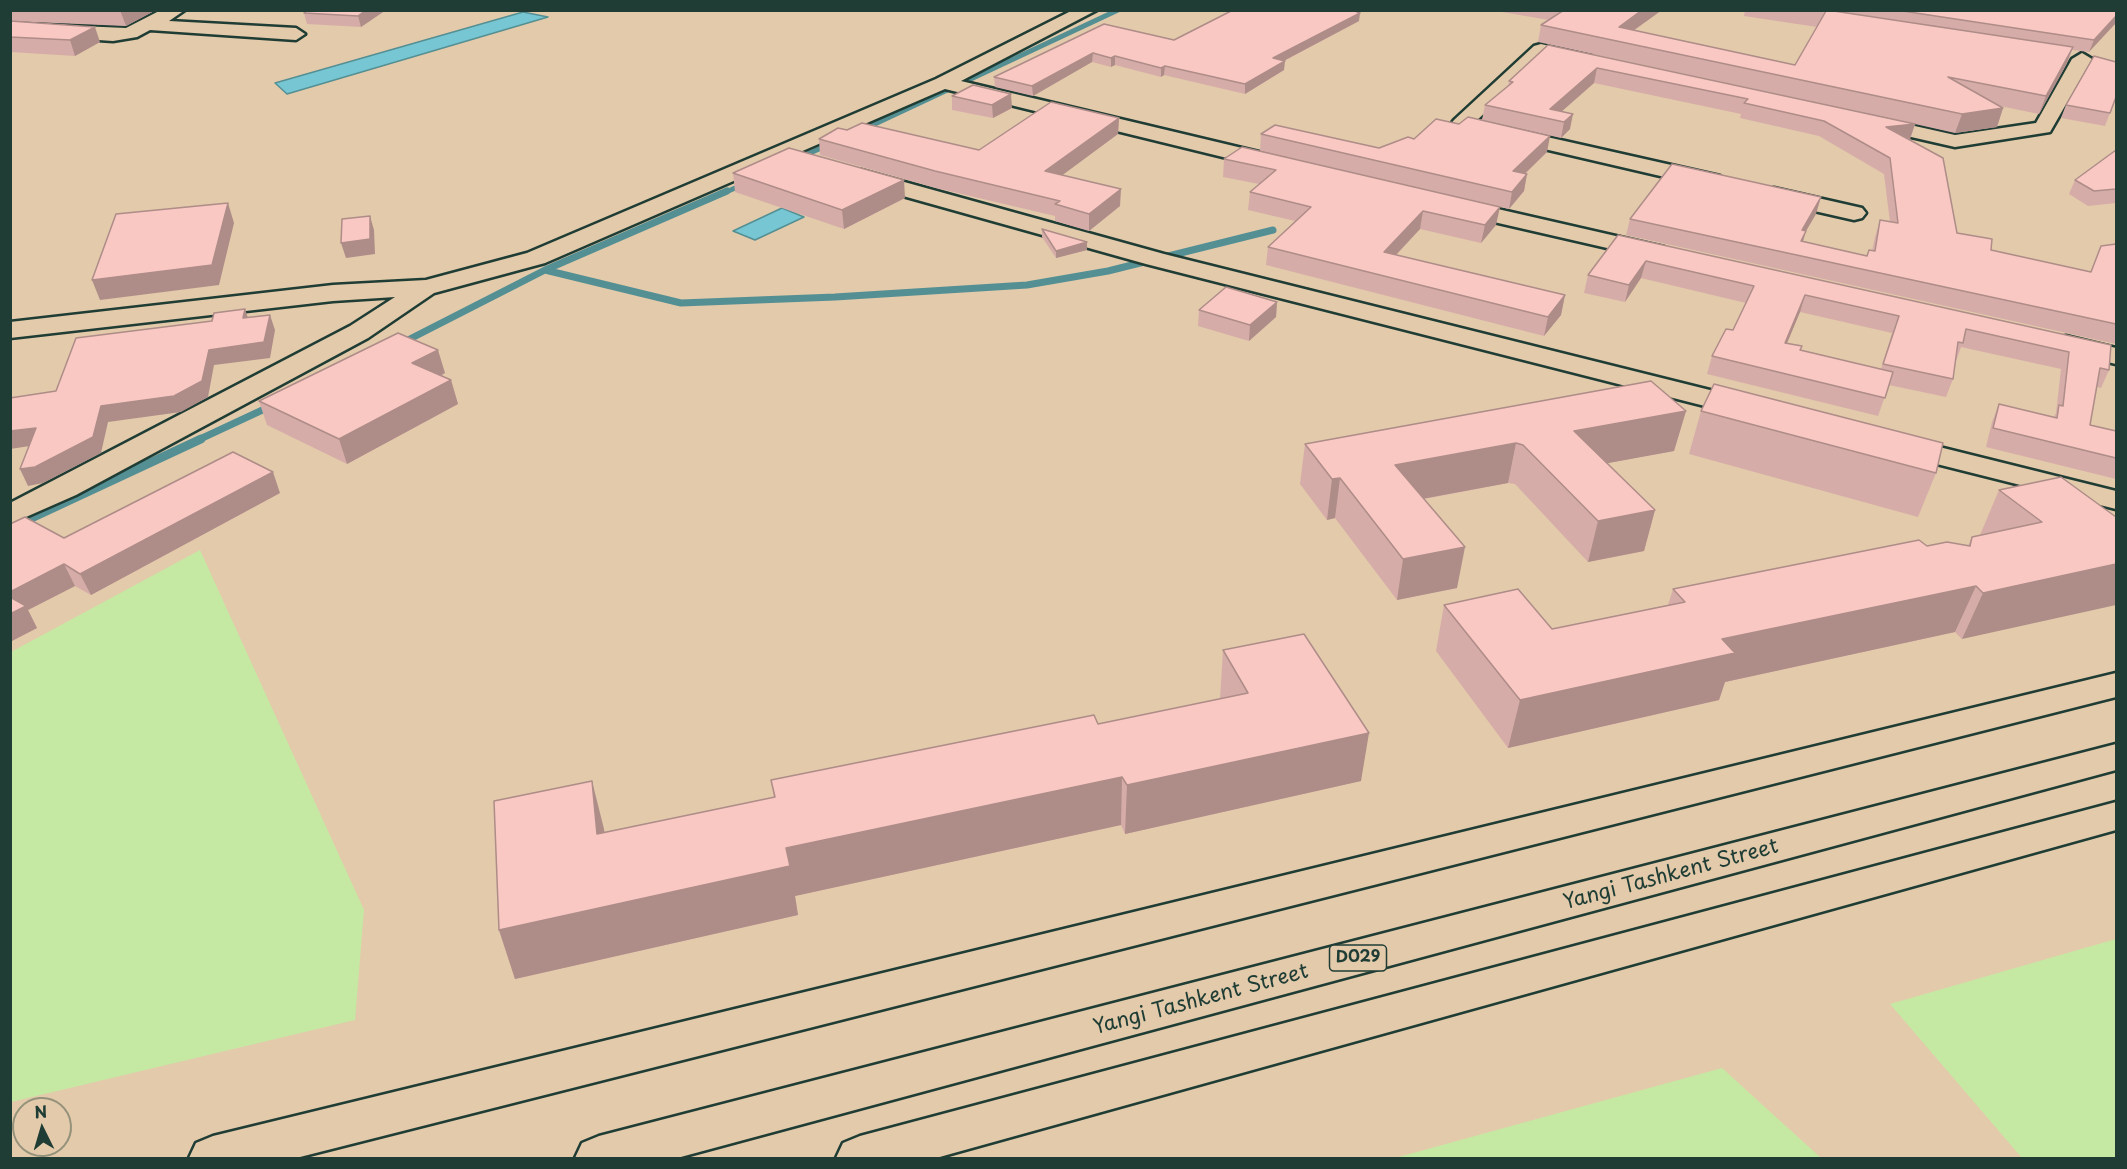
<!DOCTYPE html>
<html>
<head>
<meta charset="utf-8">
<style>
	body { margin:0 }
	#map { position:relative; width:2127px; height:1169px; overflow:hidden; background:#e3caab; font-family:"Playpen Sans",sans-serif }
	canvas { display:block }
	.frame { position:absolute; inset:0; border:12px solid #1f3d34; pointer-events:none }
	.north { position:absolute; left:12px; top:1097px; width:60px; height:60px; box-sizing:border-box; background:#e3caab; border:2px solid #95927b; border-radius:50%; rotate:355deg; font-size:16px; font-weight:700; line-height:24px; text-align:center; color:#1f3d34 }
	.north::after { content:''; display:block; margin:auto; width:21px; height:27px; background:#1f3d34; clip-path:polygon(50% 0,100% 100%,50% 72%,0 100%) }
</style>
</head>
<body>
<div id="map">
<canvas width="2127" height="1169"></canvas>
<div class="frame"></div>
<div class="north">N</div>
</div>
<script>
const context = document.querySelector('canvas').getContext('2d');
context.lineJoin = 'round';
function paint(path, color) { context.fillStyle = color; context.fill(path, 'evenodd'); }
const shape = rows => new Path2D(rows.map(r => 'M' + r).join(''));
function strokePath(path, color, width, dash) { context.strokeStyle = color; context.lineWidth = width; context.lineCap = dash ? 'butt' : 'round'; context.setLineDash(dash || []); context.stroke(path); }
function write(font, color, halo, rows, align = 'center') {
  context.font = font + ' "Playpen Sans",sans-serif'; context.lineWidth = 5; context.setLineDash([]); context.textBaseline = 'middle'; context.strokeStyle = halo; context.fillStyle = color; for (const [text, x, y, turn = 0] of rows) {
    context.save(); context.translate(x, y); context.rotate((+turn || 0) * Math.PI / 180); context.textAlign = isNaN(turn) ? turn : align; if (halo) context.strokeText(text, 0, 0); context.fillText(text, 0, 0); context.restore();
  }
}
paint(shape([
	[200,550,364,910,355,1020,11,1102,11,652],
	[2116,939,2116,1158,2022,1158,1890,1004],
	[1722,1068,1821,1158,1395,1158]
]), '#c5e9a3');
const water = shape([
	[523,12,548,17,287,94,275,83,523,12],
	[782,208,804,217,755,240,733,231,782,208]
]);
paint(water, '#77c6d3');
strokePath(water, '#548f93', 1.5);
strokePath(shape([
	[862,130,1118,10],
	[799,158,830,144],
	[724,193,746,183]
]), '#548f93', 5);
strokePath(shape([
	[545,270,681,303,835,297,1027,285,1108,271,1273,230],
	[402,343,545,270,727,191],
	[198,440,271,406]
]), '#548f93', 7);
strokePath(shape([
	[10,528,201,439]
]), '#548f93', 9);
const minor = shape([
	[161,10,185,10,169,21,296,28,305,34,296,40,150,30,137,37,113,41,10,34,10,23,126,28,161,10],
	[1073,10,1097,10,961,81,1284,158,1287,163,1284,168,1276,170,945,89,545,263,434,293,368,338,76,495,10,524,10,503,350,326,395,297,333,301,10,338,10,322,333,285,426,280,527,253,936,79,1073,10],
	[1541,44,1592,56,1595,60,1585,66,1545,57,1476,121,1720,176,1723,181,1720,186,1712,188,1454,128,1451,124,1454,120,1534,46,1541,44],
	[2082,53,2092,59,2050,132,1955,147,1863,126,1860,122,1863,118,1870,116,1955,135,2036,123,2072,59,2082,53],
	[861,170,1164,254,1762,403,1766,409,1762,415,1752,418,1146,264,853,182,850,177,853,172,861,170],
	[1774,188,1862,208,1866,213,1862,218,1854,220,1766,200,1763,195,1766,190,1774,188],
	[1454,199,1655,245,1664,247,1667,252,1664,257,1655,259,1446,211,1442,206,1446,201,1454,199],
	[2066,336,2116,348,2116,364,2057,350,2053,344,2057,338,2066,336],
	[1895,436,2116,491,2116,509,1885,451,1880,445,1885,439,1895,436]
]);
const secondary = shape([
	[2116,673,2116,697,296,1158,189,1158,196,1143,213,1136,2116,673]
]);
const trunk = shape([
	[2116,744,2116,770,677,1158,575,1158,582,1143,599,1136,2116,744],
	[2116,802,2116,830,936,1158,836,1158,843,1143,860,1136,2116,802]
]);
strokePath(minor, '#1f3d34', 5);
strokePath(secondary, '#1f3d34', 5);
strokePath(trunk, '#1f3d34', 5);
paint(minor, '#e3caab');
paint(secondary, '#e3caab');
paint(trunk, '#e3caab');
paint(shape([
	[10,10,156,10,126,26,10,21],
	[308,10,386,10,361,27,307,24,304,13],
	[1490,10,1662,10,1634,30,1795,65,1817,27,1744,16,1745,10,2116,10,2089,52,2072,50,2066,65,2039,114,2000,106,2003,108,1997,127,1955,133,1915,124,1910,139,1957,233,1991,250,2091,272,2101,246,2116,244,2116,344,1626,235,1630,219,1816,214,1806,231,1803,241,1867,256,1872,251,1875,237,1880,220,1890,222,1884,174,1819,136,1740,118,1741,114,1594,83,1562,111,1570,129,1561,138,1482,120,1485,105,1508,87,1509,81,1548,45,1907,122,1538,42,1541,25,1549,20],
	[10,21,100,42,75,56,10,52],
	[1359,21,1284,61,1284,70,1245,94,1164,75,1161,77,1115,65,1111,67,1092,62,1033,96,995,87,994,77,1104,24,1174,40],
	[952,96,1012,108,993,118,952,110],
	[2116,97,2105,126,2061,118,2066,105],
	[1119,118,1118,134,1062,175,1120,206,1089,231,1055,221,1055,216,936,188,820,155,819,139,847,130,979,150],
	[1261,134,1379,148,1414,139,1547,152,1525,174,1527,174,1524,191,1509,209,1260,151],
	[1242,147,1496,225,1481,243,1420,229,1396,255,1565,295,1561,315,1544,336,1266,265,1268,247,1295,221,1248,210,1250,192,1259,184,1223,177,1224,159],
	[2116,150,2116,203,2088,206,2069,194,2075,180],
	[733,173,905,198,844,229,735,192],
	[1042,229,1087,250,1056,258,1042,237],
	[1618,235,2111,345,2109,370,2101,388,2097,387,2090,425,2116,431,2116,479,1986,447,1992,422,1999,404,2054,417,2056,413,2061,369,1961,347,1956,361,1953,379,1946,397,1889,385,1878,416,1707,374,1712,356,1733,330,1746,303,1641,278,1625,302,1584,293,1588,275],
	[1800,312,1892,333,1881,369,1801,350,1787,343],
	[1277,302,1276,317,1249,341,1198,326,1199,310],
	[445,373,441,376,451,380,458,404,347,464,267,425,259,401],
	[1686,411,1674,451,1607,463,1655,510,1644,551,1588,562,1515,484,1508,483,1424,499,1457,588,1397,600,1335,518,1327,520,1300,484,1305,444],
	[1701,411,1936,473,1918,517,1689,454],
	[1999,490,2116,517,1962,639,1955,632,1725,682,1719,700,1508,748,1436,651,1444,605,1552,629,1668,605,1673,589,1927,546,1968,546,1972,537,1980,535],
	[280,493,91,595,75,586,28,610,37,628,10,642,64,538],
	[1223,650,1361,781,1125,834,1121,825,795,896,798,915,515,979,499,930,604,829,604,832,774,798,771,780,1098,724,1220,699]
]), '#d6aca8');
paint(shape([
	[120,10,156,10,126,26],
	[366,10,386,10,361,27,358,16],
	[1642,10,1662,10,1619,41,1619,27],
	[1360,13,1359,21,1272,67,1273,58],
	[2116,16,2116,23,2089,52,2094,40],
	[95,27,100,42,75,56,70,40],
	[2073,47,2066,65,2039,114,2046,96],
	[1093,53,1092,62,1033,96,1032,86],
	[1115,56,1115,65,1111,67,1111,58],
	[1285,61,1284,70,1245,94,1245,84],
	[1165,66,1164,75,1161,77,1161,68],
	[1597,68,1594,83,1552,120,1550,109],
	[1011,94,1012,108,993,118,992,105],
	[2003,108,1997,127,1955,133,1962,114],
	[1573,114,1570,129,1561,138,1564,122],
	[1119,118,1118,134,1045,188,1045,171],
	[1915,124,1910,139,1886,127],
	[1550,136,1547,152,1510,188,1513,171],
	[1527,174,1524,191,1509,209,1512,192],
	[904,180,905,198,844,229,842,210],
	[1121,189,1120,206,1089,231,1089,214],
	[1821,197,1816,214,1806,231,1801,248,1797,255,1802,230],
	[228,203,234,223,219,285,100,300,92,280],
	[1500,207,1496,225,1481,243,1485,225],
	[1423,211,1420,229,1381,271,1384,252],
	[370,216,374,230,375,254,346,258,341,243],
	[1087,242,1087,250,1056,258,1056,251],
	[1646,261,1641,278,1625,302,1629,285],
	[1565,295,1561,315,1544,336,1548,317],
	[1805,295,1800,312,1780,360,1785,343],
	[1277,302,1276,317,1249,341,1250,325],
	[245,309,250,324,243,318],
	[270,315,275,330,270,358,214,365,208,397,181,412,108,422,101,453,43,483,28,486,20,469,101,406,209,350],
	[438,350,445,373,419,387,412,363],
	[451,380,458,404,347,464,339,439],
	[1686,411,1674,451,1565,471,1574,431],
	[36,428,43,444,10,449,10,431],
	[1516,443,1508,483,1389,505,1395,465],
	[273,472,280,493,91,595,80,574],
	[1340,478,1335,518,1327,520,1332,479],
	[1655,510,1644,551,1588,562,1598,521],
	[1465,547,1457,588,1397,600,1403,559],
	[64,564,75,586,28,610,37,628,10,642,10,592],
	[2116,564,2116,605,1962,639,1983,593],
	[1976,586,1955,632,1725,682,1719,700,1508,748,1520,700,1722,639],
	[1369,733,1361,781,1125,834,1127,785],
	[1122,777,1121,825,795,896,798,915,515,979,499,930,786,848],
	[592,781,604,829,610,882,597,834]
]), '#ae8c88');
const building = shape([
	[308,10,366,10,358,16,304,13,308,10],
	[1233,10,1352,10,1360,13,1273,58,1285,61,1245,84,1165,66,1161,68,1115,56,1111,58,1093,53,1032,86,994,77,1104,24,1174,40,1233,10],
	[1564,10,1642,10,1619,27,1795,65,1826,11,1821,10,1827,10,2073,47,2046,96,1948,77,2003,108,1962,114,1541,25,1564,10],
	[1896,10,2116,10,2116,16,2094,40,1896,10],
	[10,21,95,27,70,40,10,37,10,21],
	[1548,45,1915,124,1886,127,1943,158,1957,233,1992,239,1991,250,2091,272,2101,246,2116,244,2116,324,1630,219,1672,164,1821,197,1802,230,1806,231,1801,241,1867,256,1869,250,1875,251,1880,220,1898,223,1890,158,1824,121,1744,103,1748,99,1597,68,1550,109,1573,114,1564,122,1485,105,1513,82,1509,81,1548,45],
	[2094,56,2116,62,2116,97,2110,113,2066,105,2094,56],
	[973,85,1011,94,992,105,952,96,973,85],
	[1051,102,1119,118,1045,171,1121,189,1089,214,1055,204,1060,201,935,171,819,139,838,128,847,130,862,123,979,150,1051,102],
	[1468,117,1550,136,1513,171,1527,174,1512,192,1261,134,1275,125,1379,148,1408,137,1414,139,1436,119,1459,124,1468,117],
	[1242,147,1500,207,1485,225,1423,211,1384,252,1565,295,1548,317,1268,247,1311,207,1250,192,1276,170,1224,159,1242,147],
	[789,148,904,180,842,210,733,173,789,148],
	[2116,150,2116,189,2094,191,2075,180,2116,150],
	[228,203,212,265,92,280,116,214,228,203],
	[370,216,370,239,341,243,342,219,370,216],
	[1042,229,1087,242,1056,251,1042,229],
	[1618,235,2111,345,2109,370,2100,368,2090,425,2116,431,2116,458,1993,428,1999,404,2057,418,2059,405,2063,406,2069,352,1966,329,1963,343,1958,342,1953,379,1883,364,1899,316,1805,295,1785,343,1802,346,1800,350,1893,372,1885,398,1712,356,1726,329,1733,330,1754,286,1646,261,1629,285,1588,275,1618,235],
	[1226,287,1277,302,1250,325,1199,310,1226,287],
	[245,309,243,318,270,315,264,342,209,350,202,381,174,396,101,406,93,437,35,467,20,469,36,428,10,431,10,398,56,391,76,338,212,321,214,313,245,309],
	[398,333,438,350,412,363,451,380,339,439,259,401,398,333],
	[1651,381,1686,411,1574,431,1655,510,1598,521,1523,445,1516,443,1395,465,1465,547,1403,559,1340,478,1332,479,1305,444,1651,381],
	[1714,384,1943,443,1936,473,1701,411,1714,384],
	[233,452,273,472,80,574,64,564,10,592,10,524,25,517,64,538,233,452],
	[2061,477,2116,517,2116,564,1983,593,1976,586,1722,639,1735,653,1520,700,1444,605,1518,589,1552,629,1685,602,1673,589,1919,540,1927,546,1947,542,1970,546,1972,537,2042,522,1999,490,2061,477],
	[10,597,26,606,10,614,10,597],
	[1304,634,1369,733,1127,785,1122,777,786,848,790,866,499,930,494,801,592,781,597,834,775,797,771,780,1094,715,1098,724,1248,693,1223,650,1304,634]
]);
paint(building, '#f9c8c3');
strokePath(building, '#ae8c88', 1.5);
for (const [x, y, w] of [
	[1358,958,57]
]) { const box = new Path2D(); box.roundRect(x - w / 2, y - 13, w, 26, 4.5); context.fillStyle = '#e3caab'; context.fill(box); strokePath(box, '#1f3d34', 1.5); }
write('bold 16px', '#1f3d34', null, [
	["D029",1358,958]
]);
write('21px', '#1f3d34', '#e3caab', [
	["Yangi Tashkent Street",1671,875,-15],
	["Yangi Tashkent Street",1201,1000,-15]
]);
</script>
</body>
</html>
